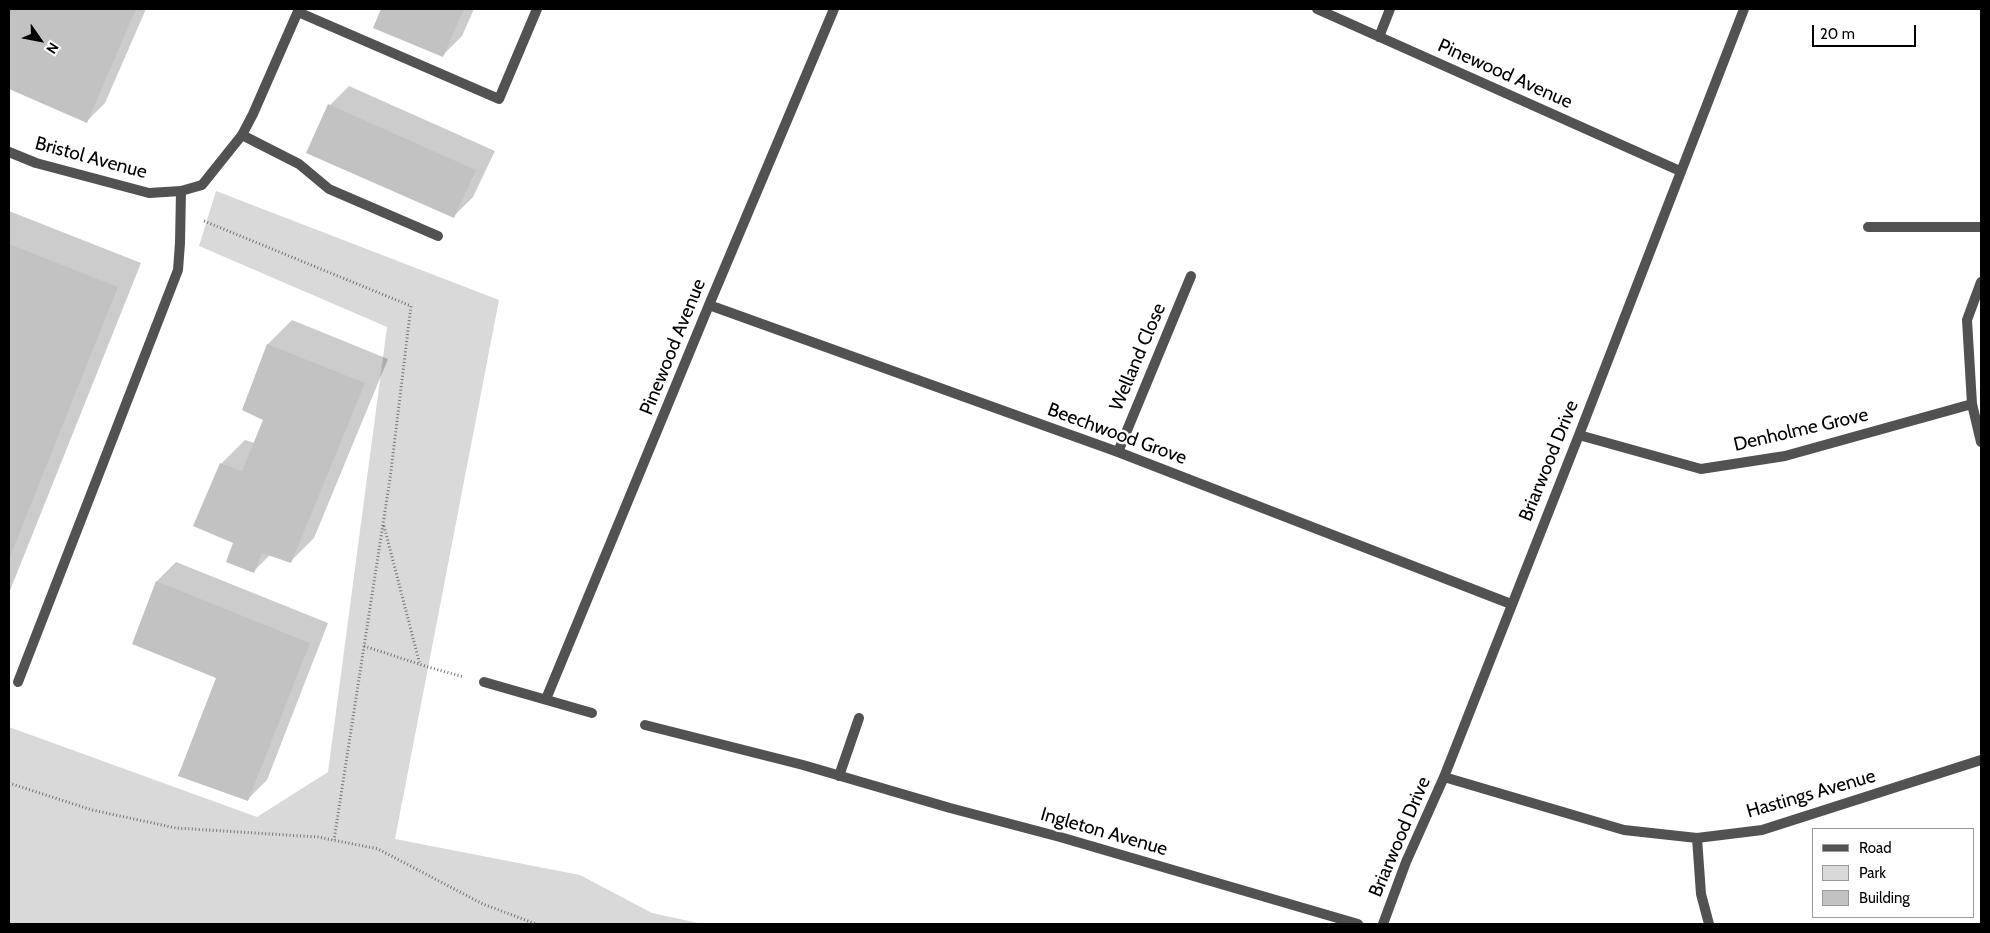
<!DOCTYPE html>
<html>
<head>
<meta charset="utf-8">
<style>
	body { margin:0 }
	#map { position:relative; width:1990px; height:933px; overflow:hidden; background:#fff; font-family:Cabin,sans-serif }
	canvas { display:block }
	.frame { position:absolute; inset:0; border:10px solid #000; pointer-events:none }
	.legend { position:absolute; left:1812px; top:828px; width:162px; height:90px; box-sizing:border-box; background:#fff; border:1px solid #999; margin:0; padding:6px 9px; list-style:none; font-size:15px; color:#000 }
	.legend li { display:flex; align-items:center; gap:10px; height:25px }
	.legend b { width:25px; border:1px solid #999 }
	.north { position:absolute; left:15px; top:15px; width:50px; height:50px; -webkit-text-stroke:4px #fff; paint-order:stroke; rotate:123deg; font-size:14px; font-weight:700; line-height:20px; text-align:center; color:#000 }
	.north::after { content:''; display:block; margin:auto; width:18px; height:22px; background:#000; clip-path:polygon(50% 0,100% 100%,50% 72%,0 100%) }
	.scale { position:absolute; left:1812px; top:25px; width:104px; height:22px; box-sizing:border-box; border:2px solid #000; border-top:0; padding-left:6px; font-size:15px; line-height:18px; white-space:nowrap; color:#000; -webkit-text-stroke:4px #fff; paint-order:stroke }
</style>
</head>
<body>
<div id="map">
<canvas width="1990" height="933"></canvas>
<div class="frame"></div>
<ul class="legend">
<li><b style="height:6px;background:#525252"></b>Road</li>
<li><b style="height:14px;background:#d9d9d9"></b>Park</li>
<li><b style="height:14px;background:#c2c2c2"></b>Building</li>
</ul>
<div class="north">N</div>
<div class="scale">20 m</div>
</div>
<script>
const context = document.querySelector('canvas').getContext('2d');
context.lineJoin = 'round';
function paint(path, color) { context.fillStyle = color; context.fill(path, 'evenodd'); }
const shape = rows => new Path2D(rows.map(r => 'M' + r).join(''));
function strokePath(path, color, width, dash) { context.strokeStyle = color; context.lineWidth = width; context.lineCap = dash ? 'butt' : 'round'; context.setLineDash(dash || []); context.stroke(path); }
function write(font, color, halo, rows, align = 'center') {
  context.font = font + ' Cabin,sans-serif'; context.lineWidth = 5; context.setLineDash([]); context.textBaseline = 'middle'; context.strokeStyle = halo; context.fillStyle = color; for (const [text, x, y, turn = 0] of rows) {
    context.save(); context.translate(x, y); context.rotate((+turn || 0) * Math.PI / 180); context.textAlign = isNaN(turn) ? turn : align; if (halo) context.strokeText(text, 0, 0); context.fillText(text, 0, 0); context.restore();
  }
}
paint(shape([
	[216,191,499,300,395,839,580,875,652,913,703,924,9,924,9,727,257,817,328,772,387,327,199,246]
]), '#d9d9d9');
paint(shape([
	[9,9,146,9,105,103,86,122,9,87],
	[383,9,474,9,462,36,443,55,374,28],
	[349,86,495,151,473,197,454,216,330,105],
	[9,211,141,263,9,593],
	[292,320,388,359,314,538,290,562,270,555,254,571,235,542,221,464,245,440,255,443,265,419,243,410,268,344],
	[176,562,328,623,267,780,248,799,218,677,157,581]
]), '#0003');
paint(shape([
	[9,9,136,9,87,123,9,89],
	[381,9,464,9,443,57,373,28],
	[328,104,476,170,454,218,306,153],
	[9,244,118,287,9,559],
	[267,344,365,383,291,563,262,553,254,573,226,562,233,543,193,526,220,463,242,471,263,420,242,410],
	[156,581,310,643,248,801,178,776,216,678,132,644]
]), '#c2c2c2');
strokePath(shape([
	[204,221,411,306,390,479,334,840],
	[384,526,420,665],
	[364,646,428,667,464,677],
	[9,783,92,810,176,828,318,837,378,849,483,904,536,924]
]), '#747474', 3, [1, 2.5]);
strokePath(shape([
	[298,12,499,99,537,9],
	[242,135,299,164,329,189,438,236],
	[1868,227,1981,227],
	[18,682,178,270,180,243,181,191]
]), '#525252', 10);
strokePath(shape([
	[1317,9,1680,171],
	[1379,37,1390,9],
	[9,152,36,163,149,193,181,191,202,185,242,135,253,114,299,9],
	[1981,282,1967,320,1972,404,1981,442],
	[709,305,1118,452,1511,604],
	[1579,435,1701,469,1785,456,1972,404],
	[1118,452,1191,276],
	[484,682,592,713],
	[546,699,709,305,834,9],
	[645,725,803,765,950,808,1060,837,1358,924],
	[839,776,859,718],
	[1444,777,1624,830,1697,838,1762,830,1981,760],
	[1697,838,1701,894,1709,924],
	[1383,924,1406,862,1444,777,1579,435,1744,9]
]), '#525252', 10);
write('19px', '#000', '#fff', [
	["Pinewood Avenue",1505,74,24],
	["Bristol Avenue",91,158,15],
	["Pinewood Avenue",673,347,-68],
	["Welland Close",1138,357,-67],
	["Denholme Grove",1801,430,-13],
	["Beechwood Grove",1117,434,20],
	["Briarwood Drive",1549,461,-68],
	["Hastings Avenue",1811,794,-16],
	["Ingleton Avenue",1104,832,16],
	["Briarwood Drive",1400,837,-67]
]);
</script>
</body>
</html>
